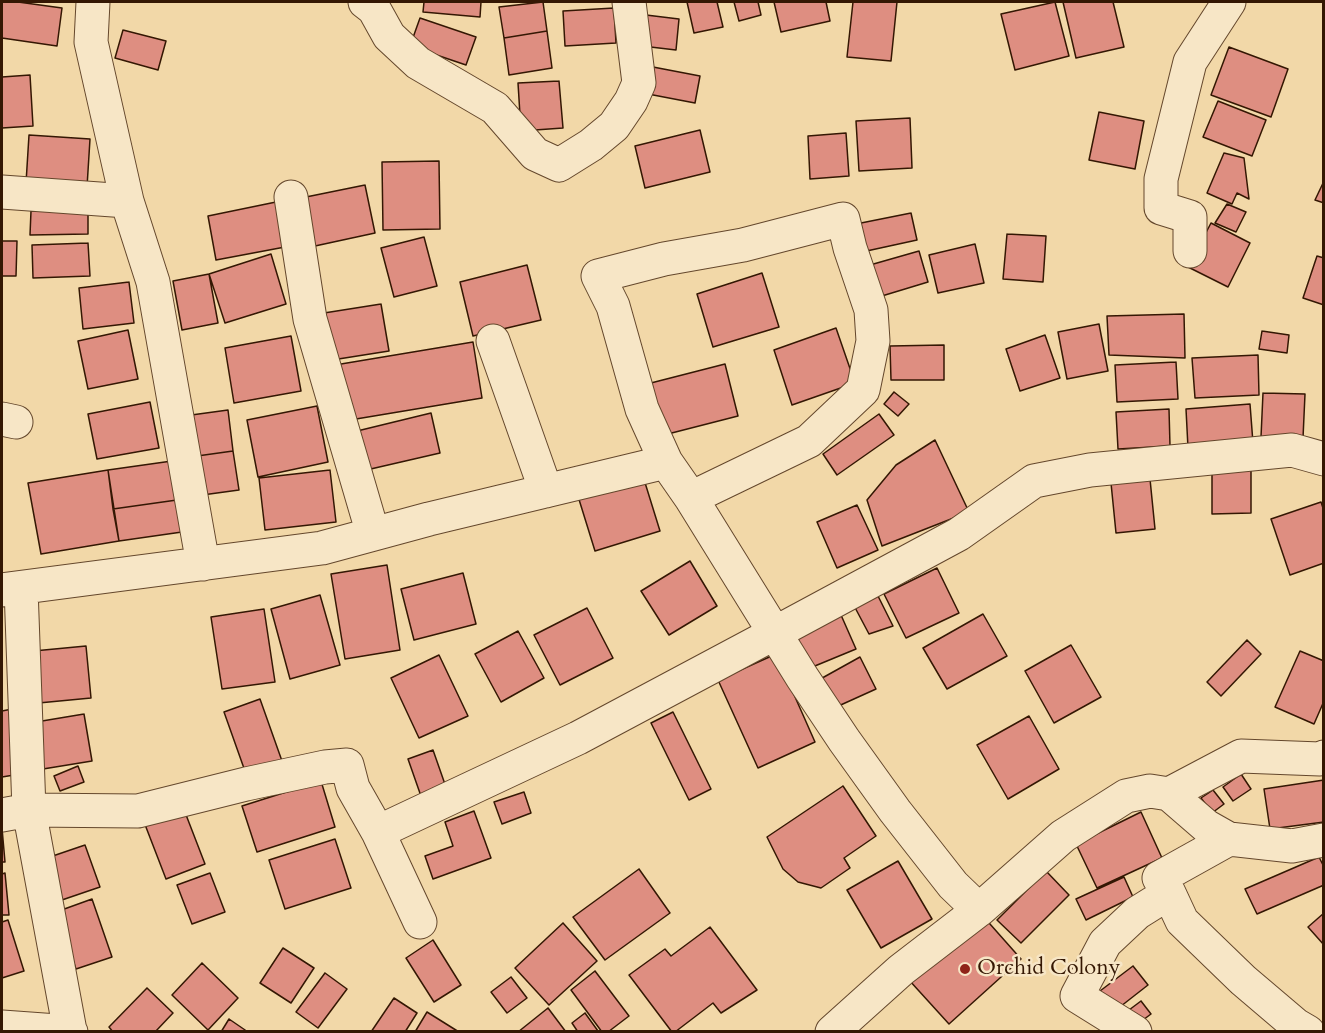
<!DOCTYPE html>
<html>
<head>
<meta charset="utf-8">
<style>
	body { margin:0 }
	#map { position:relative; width:1325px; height:1033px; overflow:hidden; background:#f2d8a8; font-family:Cardo,serif }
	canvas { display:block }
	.frame { position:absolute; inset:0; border:3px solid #341703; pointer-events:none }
</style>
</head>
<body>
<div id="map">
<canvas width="1325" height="1033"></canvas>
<div class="frame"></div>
</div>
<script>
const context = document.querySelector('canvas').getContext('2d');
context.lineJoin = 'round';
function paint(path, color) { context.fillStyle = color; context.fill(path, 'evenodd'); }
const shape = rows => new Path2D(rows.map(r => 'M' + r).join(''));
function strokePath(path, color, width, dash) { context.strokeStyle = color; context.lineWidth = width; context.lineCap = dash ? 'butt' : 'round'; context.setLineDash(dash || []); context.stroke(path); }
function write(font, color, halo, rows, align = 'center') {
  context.font = font + ' Cardo,serif'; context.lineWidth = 5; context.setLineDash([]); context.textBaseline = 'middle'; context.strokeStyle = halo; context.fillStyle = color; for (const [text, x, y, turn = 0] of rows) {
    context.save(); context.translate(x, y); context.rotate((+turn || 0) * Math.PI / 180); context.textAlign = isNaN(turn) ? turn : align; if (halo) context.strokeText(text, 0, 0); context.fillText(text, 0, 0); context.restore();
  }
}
const building = shape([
	[2,2,18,2,62,8,57,46,2,38,2,2],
	[424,2,481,2,480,17,423,12,424,2],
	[543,2,547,31,504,38,499,7,543,2],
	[687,2,717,2,723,27,694,33,687,2],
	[734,2,758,2,761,15,739,21,734,2],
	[774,2,826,2,830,21,781,32,774,2],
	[853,2,897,2,891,61,847,57,853,2],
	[1055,2,1069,56,1015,70,1001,14,1055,2],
	[1063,2,1113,2,1124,47,1076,58,1063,2],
	[614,8,616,43,565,46,563,11,614,8],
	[646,15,679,19,676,50,642,46,646,15],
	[420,18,476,37,466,65,410,46,420,18],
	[123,30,166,41,158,70,115,58,123,30],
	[547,31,552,68,509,75,504,38,547,31],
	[1229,47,1288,69,1271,117,1211,95,1229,47],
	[653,67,700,76,695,103,648,94,653,67],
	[30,75,33,126,2,128,2,77,30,75],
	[559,81,563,128,521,131,518,83,559,81],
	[1218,101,1266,120,1252,156,1203,137,1218,101],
	[1099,112,1144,121,1135,169,1089,160,1099,112],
	[910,118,912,168,859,171,856,121,910,118],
	[700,130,710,172,645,188,635,146,700,130],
	[846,133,849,176,810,179,808,136,846,133],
	[29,135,90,139,87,187,26,183,29,135],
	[1224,153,1244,158,1249,199,1237,193,1232,204,1207,193,1224,153],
	[439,161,440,229,383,230,382,162,439,161],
	[1324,181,1324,203,1315,200,1324,181],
	[365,185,375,233,315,246,306,197,365,185],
	[276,202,285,247,216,260,208,216,276,202],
	[1227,204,1246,212,1236,232,1215,223,1227,204],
	[31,211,88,211,88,234,30,235,31,211],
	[911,213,917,240,862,252,856,224,911,213],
	[1211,223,1250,243,1228,287,1188,267,1211,223],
	[1007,234,1046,236,1043,282,1003,279,1007,234],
	[424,237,437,286,394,297,381,248,424,237],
	[2,241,17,241,16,276,2,276,2,241],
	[88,243,90,276,33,278,32,245,88,243],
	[975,244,984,283,938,293,929,255,975,244],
	[919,251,928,282,872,299,863,267,919,251],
	[271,254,286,304,225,323,209,274,271,254],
	[1317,256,1324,258,1324,305,1303,298,1317,256],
	[527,265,541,320,473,336,460,282,527,265],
	[762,273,779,327,713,347,697,294,762,273],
	[209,274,218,323,182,330,173,281,209,274],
	[129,282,134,323,83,329,79,288,129,282],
	[381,304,389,351,332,360,324,313,381,304],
	[1184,314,1185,358,1109,355,1107,316,1184,314],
	[1099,324,1108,371,1067,379,1058,332,1099,324],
	[836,328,855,383,792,405,774,350,836,328],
	[128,330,138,379,88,389,78,341,128,330],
	[1262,331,1289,335,1287,353,1259,349,1262,331],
	[1045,335,1060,378,1020,391,1006,349,1045,335],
	[291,336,301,391,234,403,225,348,291,336],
	[473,342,482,398,344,421,335,365,473,342],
	[944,345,944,380,891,380,890,346,944,345],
	[1258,355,1259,395,1195,398,1192,358,1258,355],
	[1176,362,1178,399,1117,402,1115,365,1176,362],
	[725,364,738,416,660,436,647,384,725,364],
	[894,392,909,404,898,416,884,404,894,392],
	[1263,393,1305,394,1303,438,1261,437,1263,393],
	[150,402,159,448,97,459,88,414,150,402],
	[1250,404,1253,443,1188,448,1186,409,1250,404],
	[317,406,328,462,258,477,247,420,317,406],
	[1169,409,1170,446,1118,449,1116,412,1169,409],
	[228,410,233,451,190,457,184,416,228,410],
	[431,413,440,453,362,471,353,432,431,413],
	[879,414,894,435,837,475,823,454,879,414],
	[935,440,969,512,882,546,867,500,896,465,935,440],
	[233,451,239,490,195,496,190,457,233,451],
	[179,460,184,499,113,509,108,470,179,460],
	[1149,469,1155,529,1116,533,1110,473,1149,469],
	[108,470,119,541,41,554,28,483,108,470],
	[330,470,336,522,265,530,259,478,330,470],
	[1212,470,1251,470,1251,513,1212,514,1212,470],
	[642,473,660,531,595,551,577,493,642,473],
	[184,499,189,531,119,541,113,509,184,499],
	[1321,502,1324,511,1324,563,1290,575,1271,519,1321,502],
	[857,505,878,550,837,568,817,522,857,505],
	[690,561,717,606,669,635,641,591,690,561],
	[387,565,400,650,345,659,331,574,387,565],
	[937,568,959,613,906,638,884,594,937,568],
	[463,573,476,624,414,640,401,589,463,573],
	[873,586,893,626,869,634,851,600,873,586],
	[320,595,340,665,290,679,271,609,320,595],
	[587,608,613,658,560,685,534,635,587,608],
	[264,609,275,682,222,689,211,617,264,609],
	[983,614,1007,656,947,689,923,648,983,614],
	[841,615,856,649,810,668,796,635,841,615],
	[518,631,544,678,501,702,475,654,518,631],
	[1247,640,1261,654,1221,696,1207,682,1247,640],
	[1071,645,1101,697,1054,723,1025,671,1071,645],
	[86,646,91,698,28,704,23,652,86,646],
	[1300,651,1324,661,1324,701,1314,724,1275,707,1300,651],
	[776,654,815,742,758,768,718,680,776,654],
	[439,655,468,716,419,738,391,678,439,655],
	[860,657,876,689,834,708,815,682,860,657],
	[260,699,282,761,246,774,224,712,260,699],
	[12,709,20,774,2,777,2,711,12,709],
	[673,712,711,789,689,800,651,723,673,712],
	[84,714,92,761,43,769,36,722,84,714],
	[1029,716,1059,769,1008,799,977,745,1029,716],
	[433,750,447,790,422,799,408,759,433,750],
	[78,766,84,782,60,791,54,776,78,766],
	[1241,774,1251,789,1233,801,1223,787,1241,774],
	[1324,780,1324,822,1270,829,1264,789,1324,780],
	[321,781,335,827,257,852,242,806,321,781],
	[843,786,876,836,844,858,850,868,821,888,798,882,783,869,767,837,843,786],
	[1213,790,1224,804,1212,813,1201,798,1213,790],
	[524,792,531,813,502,824,494,802,524,792],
	[183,807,205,864,166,879,144,822,183,807],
	[474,811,491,858,433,879,425,856,453,846,445,822,474,811],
	[1141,812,1162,858,1097,888,1076,844,1141,812],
	[2,828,5,862,2,862,2,828],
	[335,839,351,888,285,909,269,860,335,839],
	[85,845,100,887,56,902,41,860,85,845],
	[1319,857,1324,867,1324,885,1257,914,1245,889,1319,857],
	[898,861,932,919,881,948,847,890,898,861],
	[639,869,670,913,605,960,573,917,639,869],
	[1046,871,1069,895,1021,943,997,920,1046,871],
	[5,873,9,915,2,915,2,874,5,873],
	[210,873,225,912,192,924,177,885,210,873],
	[1124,877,1133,897,1086,920,1076,899,1124,877],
	[92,899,112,957,76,969,56,912,92,899],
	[1324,913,1324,945,1308,927,1324,913],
	[982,915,1021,959,949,1024,909,980,982,915],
	[8,920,24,971,2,978,2,922,8,920],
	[563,923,597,961,549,1005,515,968,563,923],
	[710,927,757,990,721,1013,713,1003,675,1032,672,1032,629,975,665,949,671,956,710,927],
	[433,940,461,985,434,1002,406,958,433,940],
	[283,948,314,968,291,1003,260,983,283,948],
	[202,963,238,998,208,1030,172,995,202,963],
	[1133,966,1148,985,1116,1010,1100,991,1133,966],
	[595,971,629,1016,608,1032,602,1032,571,990,595,971],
	[325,973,347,989,318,1028,296,1012,325,973],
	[511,977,527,998,507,1013,491,992,511,977],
	[147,988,173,1013,155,1032,113,1032,109,1027,147,988],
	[394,998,417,1013,405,1032,371,1032,394,998],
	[1141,1001,1151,1014,1135,1026,1125,1013,1141,1001],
	[548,1008,566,1032,518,1032,548,1008],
	[427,1012,459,1032,415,1032,427,1012],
	[585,1013,598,1031,597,1032,578,1032,572,1023,585,1013],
	[229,1019,248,1032,221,1032,229,1019]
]);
paint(building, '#de8e81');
strokePath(building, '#341703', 1.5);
const minor = shape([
	[93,2,91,42,127,201,153,282,203,564],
	[365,2,374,9,389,36,418,63,495,108,535,154,559,165,591,145,614,126,631,101,639,83,629,2],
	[2,192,127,201],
	[291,197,310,319,373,534],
	[1190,251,1190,217,1161,208,1161,179,1190,62,1229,2],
	[493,341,546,491],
	[2,419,16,422],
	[691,498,809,441,863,390,873,341,871,310,850,248,843,219,743,245,664,259,598,276,613,306,642,409,666,462,691,498,802,677,844,740,895,811,953,885,979,910],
	[21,588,29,810,70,1031],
	[2,590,322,548,429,519,666,462],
	[1169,794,1241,756,1320,759,1324,757],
	[2,815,29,810,138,811,246,784,325,767,347,765,353,788,378,832,420,922],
	[378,832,578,738,775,633,959,534,1034,481,1090,470,1292,450,1324,459],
	[1229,839,1159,878,1169,893,1182,921,1243,980,1296,1025,1308,1032],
	[2,1027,71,1032],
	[832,1032,901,970,979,910,1063,836,1126,796,1150,791,1169,794,1206,826,1229,839,1292,846,1324,840],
	[1135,1032,1077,996,1105,943,1137,913,1169,893]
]);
strokePath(minor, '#64472c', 35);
strokePath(minor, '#f7e6c6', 33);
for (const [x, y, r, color] of [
	[965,969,6,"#8f2418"]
]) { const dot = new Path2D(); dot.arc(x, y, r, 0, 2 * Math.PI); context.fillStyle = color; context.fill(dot); strokePath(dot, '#f7e6c6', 2); }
write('22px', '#341703', '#f7e6c6', [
	["Orchid Colony",977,969]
], 'left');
</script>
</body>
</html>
